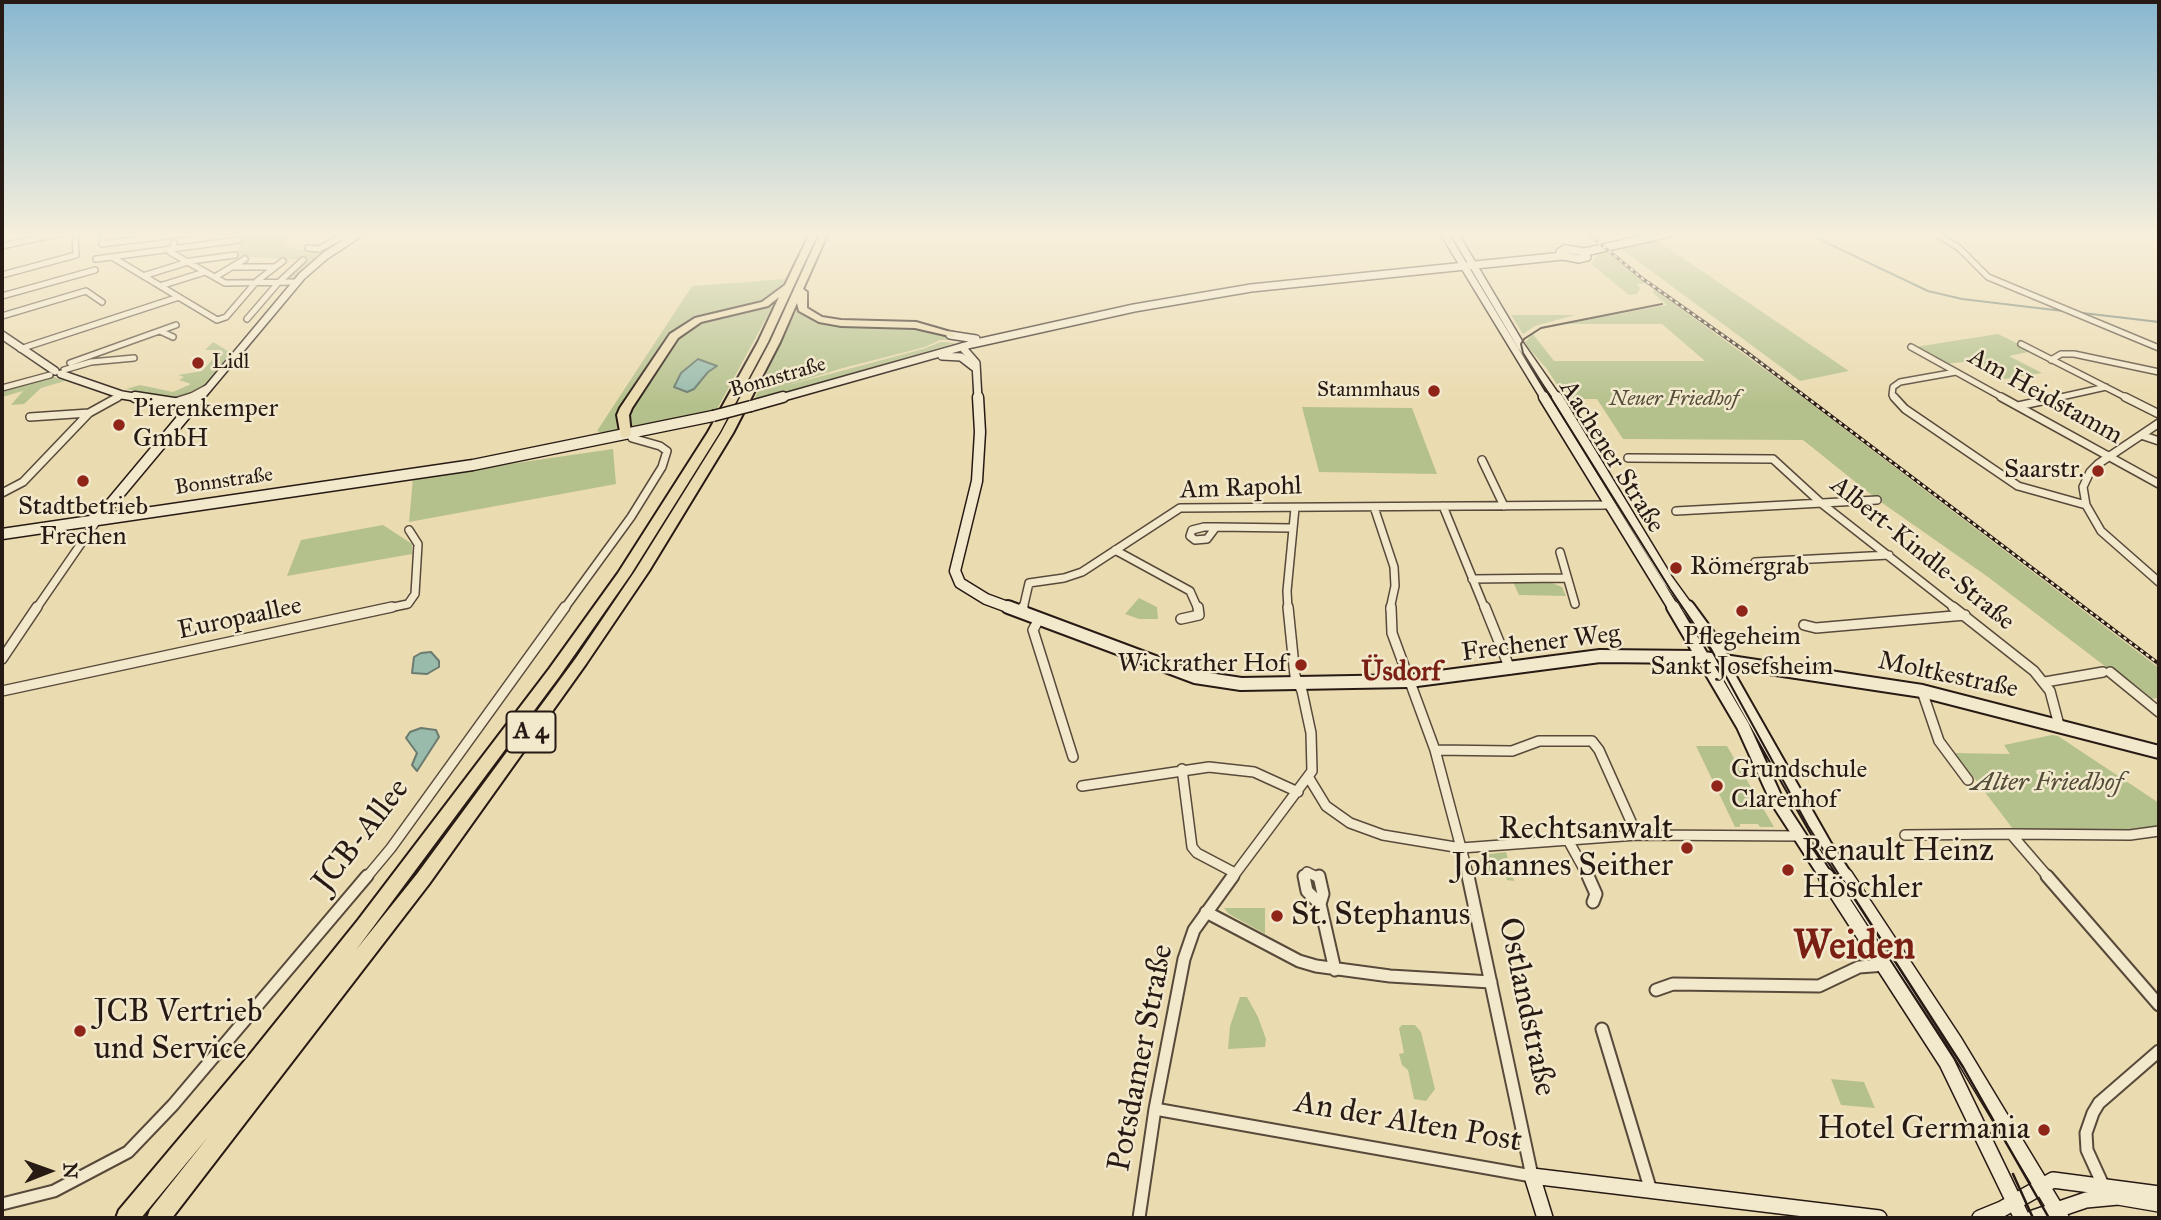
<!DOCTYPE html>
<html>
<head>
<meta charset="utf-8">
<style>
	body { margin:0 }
	#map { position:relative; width:2161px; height:1220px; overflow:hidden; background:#ebdbb0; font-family:"IM FELL Great Primer",serif }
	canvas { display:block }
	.frame { position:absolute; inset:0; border:4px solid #271a14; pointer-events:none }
	.north { position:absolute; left:14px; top:1136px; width:70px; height:70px; -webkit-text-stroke:5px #f2e8cc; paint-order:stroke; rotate:89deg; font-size:19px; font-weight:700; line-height:28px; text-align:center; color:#271a14 }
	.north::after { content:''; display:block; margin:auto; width:24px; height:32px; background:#271a14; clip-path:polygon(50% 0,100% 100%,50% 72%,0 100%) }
</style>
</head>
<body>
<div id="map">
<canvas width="2161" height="1220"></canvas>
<div class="frame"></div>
<div class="north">N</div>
</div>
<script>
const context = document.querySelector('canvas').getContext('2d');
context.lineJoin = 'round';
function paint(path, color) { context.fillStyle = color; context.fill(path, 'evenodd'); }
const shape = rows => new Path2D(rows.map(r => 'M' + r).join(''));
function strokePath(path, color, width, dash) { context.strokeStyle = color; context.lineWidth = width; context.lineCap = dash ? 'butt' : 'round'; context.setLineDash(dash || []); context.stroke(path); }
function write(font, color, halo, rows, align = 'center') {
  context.font = font + ' "IM FELL Great Primer",serif'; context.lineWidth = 5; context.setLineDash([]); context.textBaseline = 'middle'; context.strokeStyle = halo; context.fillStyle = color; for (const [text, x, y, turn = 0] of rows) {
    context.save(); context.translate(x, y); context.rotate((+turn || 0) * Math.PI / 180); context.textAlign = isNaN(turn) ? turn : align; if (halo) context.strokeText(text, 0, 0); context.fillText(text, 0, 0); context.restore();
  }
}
paint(shape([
	[244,233,291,233,283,247,317,252,357,233,323,254,295,277,285,281,303,260,236,256],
	[1655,239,1849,371,1800,381,1620,248],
	[1606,251,1645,283,1637,284,1640,288,1637,294,1629,295,1591,264,1597,256,1595,253],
	[786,279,781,289,762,303,695,319,676,330,619,417,619,431,606,434,597,431,692,286],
	[1654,289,1793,390,2159,668,2159,698,2148,699,1988,577,1878,500,1803,440,1623,439,1597,399,1566,399,1547,369,1524,343,1533,334,1554,361,1705,361,1662,324,1564,324,1667,305,1653,293],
	[776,300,716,411,628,427,628,412,674,338,691,324],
	[798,307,807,316,817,320,912,326,936,331,954,340,940,340,925,347,843,368,785,386,923,349,941,342,955,343,753,402],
	[1511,315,1575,315,1535,326,1523,334],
	[1998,334,2033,351,2009,356,2042,373,2005,379,1971,361,1946,364,1915,347],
	[213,342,233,354,195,394,175,399,126,389,140,385,173,392,191,384,179,380,184,377,178,375,202,371,221,350,205,350],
	[54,377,65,381,41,388,24,404,11,405,23,391,2,397,2,390],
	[1302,407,1412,408,1437,474,1319,472],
	[613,449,616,484,409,522,413,478],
	[383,525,412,544,412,554,287,576,301,540],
	[1513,582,1552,583,1562,587,1566,596,1519,595],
	[1139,598,1157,607,1158,619,1139,619,1125,614],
	[2052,735,2058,736,2159,803,2159,827,2129,832,2013,829,1955,753,2010,754,2004,745],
	[1696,746,1727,746,1774,827,1760,827,1758,824,1740,824,1740,827,1735,827],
	[1506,852,1514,881,1507,880,1506,877,1474,875,1483,855],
	[1265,908,1265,934,1229,914,1224,908],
	[1240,997,1247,997,1258,1017,1266,1039,1265,1047,1228,1049,1230,1026],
	[1402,1025,1415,1025,1421,1032,1435,1089,1426,1101,1414,1099,1408,1070,1402,1065,1399,1054,1404,1053,1399,1028],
	[1831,1079,1864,1082,1875,1108,1841,1105]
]), '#b5c18d');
const water = shape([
	[698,359,717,366,708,372,694,389,687,392,674,387,681,373,698,359],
	[431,652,439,661,439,667,427,674,412,673,414,657,421,653,431,652],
	[421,728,436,730,439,737,417,771,412,765,417,753,406,738,410,732,421,728]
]);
paint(water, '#98bbac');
strokePath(water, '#6b7b6f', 2);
strokePath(shape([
	[1806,233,1928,291,1962,299,2063,311],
	[2083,313,2159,322]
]), '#6b7b6f', 2);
const streetFar3 = shape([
	[103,233,102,244,192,233],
	[1935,233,1959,248,1988,277,2159,348],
	[174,243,170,252,225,283,296,282],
	[2,246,61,233],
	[308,248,319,249,349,233],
	[112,257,217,320,226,317,257,281,283,261],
	[96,259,239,240],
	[232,267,274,267],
	[2,275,76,255,75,233],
	[143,276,191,261,235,255],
	[215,277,245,259],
	[160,286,205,272],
	[2,296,95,270],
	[2,316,86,291,102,302],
	[247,319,278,283,303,260],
	[160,331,173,337],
	[2021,344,2129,399],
	[1911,347,2005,399],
	[20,349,179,297],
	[2051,360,2061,354,2074,354,2159,372],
	[70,363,176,325],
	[64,370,91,362,134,358],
	[2,388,50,375],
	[115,399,122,395],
	[186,399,210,386],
	[1895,399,1892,395,1893,387,1900,382,1956,372],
	[2052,399,2106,387]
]);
const streetFar2 = shape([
	[1894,397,1905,409,2018,486,2086,505],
	[2001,397,2159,484],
	[2125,397,2159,414],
	[175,402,191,397],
	[2018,406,2060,397],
	[30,417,89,413],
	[2159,423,2098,464,2090,472,2083,487,2086,505,2101,531,2159,582],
	[2141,435,2159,441],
	[1628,458,1773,459,1821,503,1956,609],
	[1482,460,1504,506],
	[2,493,23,482,89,413,118,397],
	[1443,506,1485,609],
	[1374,507,1394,567,1395,586,1390,609],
	[1676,511,1877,500],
	[1204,527,1216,527,1207,539,1195,540,1190,536,1192,530,1204,527],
	[1216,527,1291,528],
	[1115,550,1190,591,1198,609],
	[1560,552,1575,604],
	[1755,562,1889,555],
	[1472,579,1566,578],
	[36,609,98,519],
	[384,609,408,604,415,594,418,544,409,530],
	[564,609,631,517,662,467,667,451,660,446,632,438],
	[1023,609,1029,583,1064,578,1082,572,1180,508,1610,505],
	[1288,609,1287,591,1295,508]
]);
const streetFar1 = shape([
	[1391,607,1392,633,1435,750,1469,878],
	[1485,607,1510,669],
	[1953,607,2034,671,2050,691,2059,725],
	[1022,612,1023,607],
	[1039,619,1033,630,1073,757],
	[1181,619,1199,615,1198,607],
	[1804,625,1816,628,1965,615],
	[2,659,37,607],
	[2110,672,2159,712],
	[2045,682,2103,672],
	[2,691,392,607],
	[1922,691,1939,741,1968,780],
	[1435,750,1512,751,1539,741,1592,741,1599,750,1637,835],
	[1182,769,1192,847,1197,853,1235,873],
	[1309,778,1326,806,1350,823,1383,835,1461,848,1637,835,1801,836],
	[1082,786,1209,767,1254,772,1298,792],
	[1905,835,2011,834],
	[1568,840,1589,878],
	[366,878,391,848,565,607],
	[1232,878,1312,771,1311,733,1302,691,1295,676,1288,607],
	[1304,878,1307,872,1319,878],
	[2049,878,2011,834,2130,835,2159,831]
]);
const street = shape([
	[1304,876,1307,891,1320,904],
	[1319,876,1323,894,1320,904],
	[1588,876,1596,894,1593,902],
	[2047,876,2159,1005],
	[1320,904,1335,970],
	[1206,912,1299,961,1316,966,1390,976,1491,982],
	[1656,990,1673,984,1819,986,1859,967,1885,965],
	[1602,1029,1651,1191],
	[1155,1109,1532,1176,1468,876],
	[2103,1185,2087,1150,2086,1133,2093,1113,2099,1103,2159,1051],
	[2,1204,54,1191,128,1152,173,1105,367,876],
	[1139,1218,1155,1109,1184,959,1194,930,1233,876]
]);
const secondaryFar3 = shape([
	[1444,233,1545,399],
	[1454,233,1521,346,1558,399],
	[1563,256,1560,252,1565,249,1585,252,1670,233],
	[2,335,55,371],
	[950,335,976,339],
	[962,347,976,363,978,399],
	[942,356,961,357,974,367],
	[61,374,122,395,146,399],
	[199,399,302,276,325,256,360,233],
	[777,399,972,344,1134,308,1251,288,1563,256,1579,259,1587,257,1585,252]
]);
const secondaryFar2 = shape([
	[135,397,193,406],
	[978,397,980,432,977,481,955,571,960,583,986,599,1013,609],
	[1544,397,1674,609],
	[1557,397,1668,580,1689,609],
	[751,406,783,397],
	[98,519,200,397],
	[2,534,473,465,713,416]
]);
const secondaryFar1 = shape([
	[1008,607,1195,677,1241,684,1409,681,1600,656,1697,657,1922,691,2159,752],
	[1673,607,1743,726,1777,801,1827,878],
	[1688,607,1718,648,1729,676,1825,845,1847,878]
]);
const secondary = shape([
	[1826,876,1947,1063,2022,1218],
	[1845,876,1954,1041,2061,1218],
	[1545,1218,1532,1176,1879,1218],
	[1980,1218,2002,1209,2053,1180,2159,1194],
	[2033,1218,2086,1200,2118,1197,2159,1204]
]);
const highway = shape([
	[810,233,818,233,768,342,720,432,631,574,559,677,356,950,417,874,576,658,635,571,721,433,770,342,820,233,828,233,803,289,807,292,807,308,822,317,841,320,916,322,954,333,954,337,915,328,841,326,819,322,799,311,797,303,780,342,733,433,649,571,586,664,429,884,172,1218,147,1218,150,1210,208,1137,141,1218,116,1218,119,1210,247,1058,358,920,549,669,618,573,708,432,758,342,779,297,768,306,701,322,678,338,632,408,629,415,631,435,625,438,621,437,617,415,620,408,670,334,695,318,762,302,785,285,810,233]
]);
strokePath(streetFar3, '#584a3b', 8);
strokePath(streetFar2, '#584a3b', 10);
strokePath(streetFar1, '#584a3b', 12);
strokePath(street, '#584a3b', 15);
strokePath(secondaryFar3, '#271a14', 10);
strokePath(secondaryFar2, '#271a14', 13);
strokePath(secondaryFar1, '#271a14', 16);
strokePath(secondary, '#271a14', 18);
strokePath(highway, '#271a14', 4);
strokePath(streetFar3, '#f2e8cc', 5);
strokePath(streetFar2, '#f2e8cc', 7);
strokePath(streetFar1, '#f2e8cc', 9);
strokePath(street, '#f2e8cc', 11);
strokePath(secondaryFar3, '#f2e8cc', 7);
strokePath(secondaryFar2, '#f2e8cc', 10);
strokePath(secondaryFar1, '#f2e8cc', 12);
strokePath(secondary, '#f2e8cc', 15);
paint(highway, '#ebdbb0');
strokePath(shape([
	[1662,304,1541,328,1524,339,1521,344,1523,353,1670,589,1711,649,1808,826,1841,878]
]), '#271a14', 2);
strokePath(shape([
	[1840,876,1963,1067,2049,1218],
	[2013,1174,2033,1218]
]), '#271a14', 2.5);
const rail = shape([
	[1587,233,1643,279,1745,351,2159,664]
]);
strokePath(rail, '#271a14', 3.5);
strokePath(rail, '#f2e8cc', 2, [3.5]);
const secondaryBridge = shape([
	[713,416,751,406]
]);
strokePath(secondaryBridge, '#271a14', 13, []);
strokePath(secondaryBridge, '#f2e8cc', 10);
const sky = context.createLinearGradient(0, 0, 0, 404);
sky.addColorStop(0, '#88b7d0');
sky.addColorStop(0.58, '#f6efdb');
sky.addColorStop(1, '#f6efdb00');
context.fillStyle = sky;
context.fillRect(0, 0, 2161, 404);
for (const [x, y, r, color] of [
	[198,363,7,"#8f2418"],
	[1434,391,7,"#8f2418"],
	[119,425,7,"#8f2418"],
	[2098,471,7,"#8f2418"],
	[83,481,7,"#8f2418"],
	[1676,568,7,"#8f2418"],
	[1742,611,7,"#8f2418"],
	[1301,665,7,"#8f2418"],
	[1717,786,7,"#8f2418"],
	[1687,848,7,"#8f2418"],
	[1788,870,7,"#8f2418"],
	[1277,916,7,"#8f2418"],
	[80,1031,7,"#8f2418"],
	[2044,1130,7,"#8f2418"]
]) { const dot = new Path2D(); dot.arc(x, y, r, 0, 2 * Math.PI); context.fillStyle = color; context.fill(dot); strokePath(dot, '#f2e8cc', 2.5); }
write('21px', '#271a14', '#f2e8cc', [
	["Lidl",212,363],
	["Stammhaus",1420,391,"right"]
], 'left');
write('21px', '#271a14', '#f2e8cc', [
	["Bonnstraße",778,378,-16],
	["Bonnstraße",224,482,-8]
]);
write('italic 21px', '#524c38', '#f2e8cc', [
	["Neuer Friedhof",1674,400]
]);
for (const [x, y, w] of [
	[531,732,49]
]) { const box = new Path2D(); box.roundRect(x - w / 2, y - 20.5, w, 41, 5); context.fillStyle = '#f2e8cc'; context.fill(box); strokePath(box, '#271a14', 2); }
write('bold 24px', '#271a14', null, [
	["A 4",531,732]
]);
write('26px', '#271a14', '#f2e8cc', [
	["Am Heidstamm",2045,397,29],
	["Aachener Straße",1611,457,58],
	["Am Rapohl",1241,489,-2],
	["Albert-Kindle-Straße",1922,554,39],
	["Europaallee",240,619,-12],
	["Frechener Weg",1541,644,-7],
	["Moltkestraße",1948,676,12]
]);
write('26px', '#271a14', '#f2e8cc', [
	["Pierenkemper",133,410],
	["GmbH",133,440],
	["Saarstr.",2084,471,"right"],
	["Stadtbetrieb",83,508,"center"],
	["Frechen",83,538,"center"],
	["Römergrab",1690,568],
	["Pflegeheim",1742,638,"center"],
	["Sankt Josefsheim",1742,668,"center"],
	["Wickrather Hof",1287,665,"right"],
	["Grundschule",1731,771],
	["Clarenhof",1731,801]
], 'left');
write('italic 26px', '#524c38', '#f2e8cc', [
	["Alter Friedhof",2047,784]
]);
write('bold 28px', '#7a1f14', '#f2e8cc', [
	["Üsdorf",1401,673]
]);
write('32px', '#271a14', '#f2e8cc', [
	["Rechtsanwalt",1673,830,"right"],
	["Johannes Seither",1673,867,"right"],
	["Renault Heinz",1802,852],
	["Höschler",1802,889],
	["St. Stephanus",1291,916],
	["JCB Vertrieb",94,1013],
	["und Service",94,1050],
	["Hotel Germania",2030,1130,"right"]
], 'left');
write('32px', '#271a14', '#f2e8cc', [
	["JCB-Allee",362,836,-52],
	["Ostlandstraße",1526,1007,78],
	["Potsdamer Straße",1142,1058,-79],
	["An der Alten Post",1408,1123,10]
]);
write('bold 40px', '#7a1f14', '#f2e8cc', [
	["Weiden",1854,948]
]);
</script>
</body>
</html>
